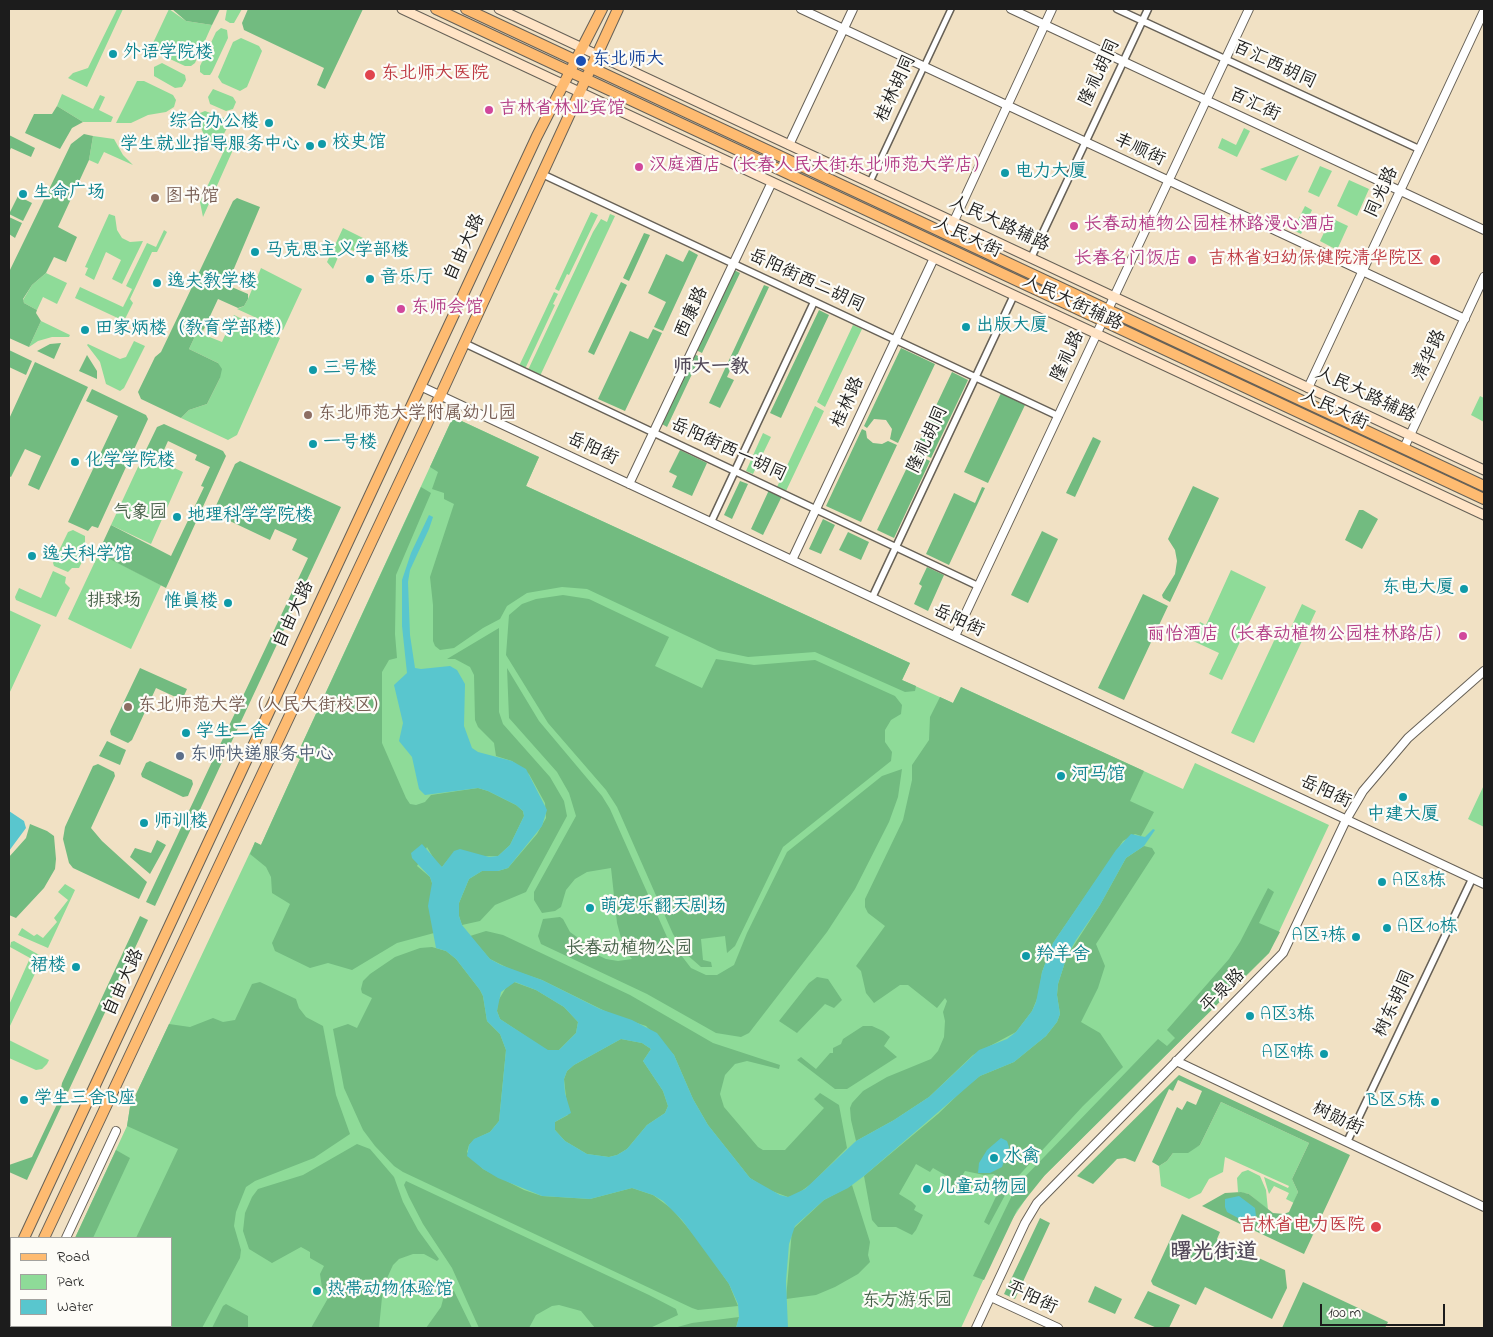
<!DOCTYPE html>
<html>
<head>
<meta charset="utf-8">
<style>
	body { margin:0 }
	#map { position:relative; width:1493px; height:1337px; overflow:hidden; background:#f1e1c4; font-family:"Indie Flower",sans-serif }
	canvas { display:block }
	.frame { position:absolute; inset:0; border:10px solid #1c1c1c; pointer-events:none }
	.legend { position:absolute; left:10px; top:1237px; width:162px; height:90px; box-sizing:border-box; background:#fdfcf7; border:1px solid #a3a29f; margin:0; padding:6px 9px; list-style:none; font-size:15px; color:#1c1c1c }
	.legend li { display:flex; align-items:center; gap:10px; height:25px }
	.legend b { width:25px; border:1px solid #a3a29f }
	.scale { position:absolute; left:1320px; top:1304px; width:125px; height:22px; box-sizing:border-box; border:2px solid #1c1c1c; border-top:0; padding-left:6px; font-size:15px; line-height:18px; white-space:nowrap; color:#1c1c1c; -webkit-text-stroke:4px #fdfcf7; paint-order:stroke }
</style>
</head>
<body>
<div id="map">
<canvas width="1493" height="1337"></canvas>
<div class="frame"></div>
<ul class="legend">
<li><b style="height:6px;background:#febb71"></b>Road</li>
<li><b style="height:14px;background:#8edb98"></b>Park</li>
<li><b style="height:14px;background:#59c6ce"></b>Water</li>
</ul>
<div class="scale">100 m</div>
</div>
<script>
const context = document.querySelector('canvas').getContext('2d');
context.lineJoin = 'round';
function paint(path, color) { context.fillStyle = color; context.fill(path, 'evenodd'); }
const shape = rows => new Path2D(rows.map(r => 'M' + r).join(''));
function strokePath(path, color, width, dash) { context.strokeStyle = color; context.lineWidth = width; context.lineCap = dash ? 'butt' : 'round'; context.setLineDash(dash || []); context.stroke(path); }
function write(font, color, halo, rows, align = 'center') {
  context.font = font + ' "Indie Flower","LXGW WenKai TC",sans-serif'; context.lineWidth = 4.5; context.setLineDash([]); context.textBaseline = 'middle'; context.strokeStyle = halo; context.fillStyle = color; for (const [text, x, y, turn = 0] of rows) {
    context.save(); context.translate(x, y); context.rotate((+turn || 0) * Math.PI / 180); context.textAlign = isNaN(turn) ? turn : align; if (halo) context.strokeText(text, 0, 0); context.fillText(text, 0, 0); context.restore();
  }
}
paint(shape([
	[117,9,123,9,87,87,68,78,73,73,88,68],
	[169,9,186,21,212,25,195,63,191,66,185,66,157,53,153,49,153,43],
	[227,9,242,9,234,23,230,23,225,20],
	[221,28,227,30,228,38,212,72,210,75,204,75,200,72,200,66,216,32],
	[241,38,259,46,262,51,247,87,240,91,222,83,218,77,233,42],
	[162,63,185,75,186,80,182,87,175,88,154,76,154,67],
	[137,81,144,81,173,95,176,100,174,107,166,112,148,115,131,123,116,123],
	[213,89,233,97,236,102,233,109,226,111,210,104,208,97],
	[62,94,93,109,100,95,105,97,99,110,113,117,111,122,83,122,57,106],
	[205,111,224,118,227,123,227,128,217,147,208,144,198,121,200,113],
	[1244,128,1250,131,1237,157,1218,148,1222,138,1236,145],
	[93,136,114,139,123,155,133,165,104,152,98,164,89,160],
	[229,140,236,143,203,217,200,202],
	[1299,155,1286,181,1260,169],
	[1320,166,1332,171,1319,197,1308,192],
	[1349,180,1369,189,1357,216,1337,206],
	[1305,206,1312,210,1301,234,1293,230],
	[591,212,598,215,569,275,567,274,559,291,555,289],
	[109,214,115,216,117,230,122,238,130,242,143,241,122,284,112,279,121,260,106,252,94,280,85,275,88,268,85,267],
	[610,214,615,216,540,376,528,370,593,232,601,219,607,222],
	[1331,218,1348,226,1337,250,1320,241],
	[343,228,367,240,360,254,343,246,333,269,327,262],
	[164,230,167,232,157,252,152,252,130,299,133,303,124,321,75,298,80,287,123,307,132,289,126,286,147,243,156,247],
	[261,268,302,289,283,330,237,309,244,306,248,299],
	[46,273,67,283,57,304,43,297,37,310,24,303,23,300,32,285],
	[554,292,558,294,553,304,555,305,525,369,519,366],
	[234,315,280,338,237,435,228,440,181,418,189,410,207,404,220,378,218,363,189,349,197,332,204,329,202,334,222,342],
	[41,321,70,335,69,337,52,337,38,341,29,347],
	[853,325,862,329,825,407,817,402],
	[134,341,145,346,124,388,120,391,106,384,100,362,87,345,88,344,120,359,126,357],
	[1480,396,1484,398,1484,422,1471,415],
	[815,406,824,411,786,491,777,487],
	[453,417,539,457,526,486,910,663,902,680,953,703,961,687,1183,789,1195,763,1329,825,1269,953,1035,1185,1009,1224,961,1328,33,1328,35,1326,171,1326,171,1238,75,1238,127,1126,130,1107,255,842,261,845,300,759,296,757],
	[763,433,771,437,753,474,746,471],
	[144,454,183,472,151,544,111,525],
	[73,530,85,536,85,543,89,547,79,568,72,568,68,572,54,566,53,563,68,532],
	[99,553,161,585,131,649,68,619],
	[1231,570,1266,587,1222,680,1209,674,1219,653,1191,640,1200,622,1206,625],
	[53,571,66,577,65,583,70,588,56,617,16,600,15,597,19,588,41,598],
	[1302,604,1316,611,1254,743,1231,733,1279,630,1288,634],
	[9,610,41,625,9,694],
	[1484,785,1484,827,1468,819],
	[65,884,75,890,48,948,18,935,22,928,34,936,37,934,43,938,57,922,54,918,68,900,58,892],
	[14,941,43,957,9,1028,9,1005,30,958,10,947,11,942],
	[9,1040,49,1060,47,1064,42,1069,36,1070,9,1058],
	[1221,1102,1309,1143,1292,1179,1298,1192,1294,1203,1286,1199,1289,1193,1274,1186,1269,1194,1264,1177,1288,1188,1289,1186,1225,1157,1223,1172,1209,1179,1201,1193,1189,1199,1161,1186,1159,1166,1167,1161,1173,1153,1182,1153,1200,1145],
	[1248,1170,1260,1176,1266,1190,1268,1210,1249,1194,1238,1192,1237,1178,1242,1172]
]), '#8edb98');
paint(shape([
	[172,9,220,9,212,25,186,21],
	[248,9,363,9,325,89,317,85,324,68,244,30,242,23],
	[57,106,83,122,72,128,60,149,25,133,34,114,52,114],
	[84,134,93,136,89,160,58,227,77,237,66,262,54,257,46,273,32,285,23,299,24,303,37,310,36,313,41,321,29,347,9,338,9,272,71,144],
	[9,135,35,148,31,157,11,148,9,152],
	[18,196,32,203,23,221,9,214],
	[237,198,260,207,227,285,248,294,248,299,244,306,238,308,218,299,204,329,197,332,189,349,218,363,222,369,220,378,207,404,189,410,181,418,141,399,138,392,155,357,161,352,233,201],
	[9,217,22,223,15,238,9,234],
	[644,233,650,235,629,281,623,278],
	[689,250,698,255,663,331,654,327,666,302,648,293,666,254,683,262],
	[734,270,740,273,702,353,696,350],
	[621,282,627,285,594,355,588,352],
	[764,285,769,287,727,377,734,380,720,408,709,403],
	[819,310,829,315,781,418,770,413],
	[653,329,662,333,625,411,598,399,630,331,648,339],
	[61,343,54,359,37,351,50,344],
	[901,348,935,364,898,443,890,439,892,429,886,420,874,419,867,428,864,426],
	[9,350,32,361,26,375,9,367],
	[694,354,700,357,667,427,662,424],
	[87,355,97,371,97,379,79,371],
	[35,362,88,387,39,490,28,485,41,456,25,449,11,477,9,476,9,419],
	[952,372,968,380,931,458,915,450],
	[92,389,146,415,148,419,98,528,92,526,88,531,68,522,118,416,86,401],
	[1001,393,1025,405,988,483,964,472],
	[453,417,539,457,526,486,910,663,902,680,916,686,915,691,905,692,815,652,748,657,719,651,587,589,562,587,527,593,507,606,500,619,483,628,454,648,440,650,435,646,433,641,433,605,430,577,454,504,444,499,444,493,432,489,438,472,430,467],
	[164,424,223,451,226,456,166,588,98,553,111,525,171,556,204,487,201,486,210,467,195,460,197,455,168,441,159,461,144,454,157,427],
	[862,429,866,431,867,438,873,443,882,444,888,441,897,445,861,522,826,506],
	[1093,437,1101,441,1075,497,1066,493],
	[680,450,707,463,692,496,672,487,677,476,669,472],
	[914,453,930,461,894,538,877,530],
	[240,461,341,507,155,906,146,902,308,558,292,550,297,539,275,529,270,540,215,514,214,510,235,464],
	[740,481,748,484,732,519,724,515],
	[1193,486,1219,498,1170,602,1163,598,1162,595,1175,574,1177,561,1175,550,1168,539],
	[421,487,431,493,396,575,395,634,397,658,389,660,382,672,382,743,406,798,410,804,416,805,425,802,431,795,478,788,488,791,516,805,523,811,524,816,510,845,498,856,450,857,442,867,437,864,427,847,417,866,430,877,432,883,434,933,397,943,352,970,328,963,310,968,275,951,272,943,290,904,272,893,271,877,266,867,250,854,255,842,261,845,300,759,296,757],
	[982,487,985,488,949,565,926,554,954,493,975,503],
	[769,490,782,496,763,535,751,529],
	[1359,510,1363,510,1378,519,1362,549,1345,540],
	[823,519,835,525,821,554,809,549],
	[1042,531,1058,539,1028,603,1011,595],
	[848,532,869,542,861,560,839,550],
	[927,567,944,575,928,611,914,604,922,586,919,584],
	[1143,594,1168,606,1124,700,1098,688],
	[563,595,589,599,669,637,655,666,702,688,716,659,754,665,815,660,895,696,902,705,901,714,891,720,885,730,885,742,892,752,891,761,783,847,735,946,727,953,725,936,701,939,703,960,711,962,712,967,701,967,685,953,673,934,617,807,606,790,548,723,506,655,509,615,522,604,536,599],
	[499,628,499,712,503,724,550,777,564,801,567,816,526,892,495,905,480,921,462,925,459,916,459,903,469,879,482,871,498,871,508,868,537,834,546,818,545,803,529,774,512,761,496,756,494,743,478,727,475,720,474,675,470,667,455,659,447,659],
	[140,668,187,689,182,700,156,688,132,740,128,743,111,735,110,731],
	[507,668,539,721,602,796,610,809,667,937,691,968,706,975,717,975,734,965,747,933,787,852,882,776,902,769,898,797,889,822,855,889,827,932,749,1033,741,1037,716,1033,647,994,541,944,538,936,543,919,560,917,563,919,570,932,585,943,589,951,606,959,618,961,632,959,624,949,617,923,611,868,587,872,575,879,566,890,561,907,555,911,542,913,534,900,534,892,576,816,569,793,557,772,509,718],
	[961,687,1144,771,1130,801,1154,812,1141,836,1135,834,1123,841,1053,943,1042,972,1039,994,1032,1011,1016,1032,973,1055,929,1097,894,1120,856,1141,851,1120,850,1108,852,1103,863,1091,887,1077,931,1059,938,1051,944,1037,945,1021,943,1012,947,1001,945,998,937,1008,908,985,900,985,874,1003,866,993,861,971,856,966,885,926,868,913,865,907,865,899,903,820,912,780,912,765,929,740,930,717,940,697,953,703],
	[107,741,126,750,120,765,99,756],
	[150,761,192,780,193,784,188,796,183,797,142,777,141,774,146,763],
	[98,764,114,772,115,776,91,828,102,841,147,882,139,899,73,868,69,863,63,839,65,827,93,766],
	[30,824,47,831,54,836,56,859,55,869,44,888,16,918,9,915,9,857,26,838],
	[157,840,166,845,150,874,130,857,135,848,151,853],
	[1144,846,1152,848,1155,853,1096,944,1105,966,1098,988,1081,1022,1100,1033,1123,1067,1083,1106,1011,1184,989,1225,984,1222,1001,1186,994,1174,984,1175,965,1171,953,1191,950,1183,952,1179,933,1168,930,1172,916,1164,899,1194,912,1202,916,1206,914,1210,923,1215,916,1230,912,1235,896,1227,878,1227,872,1220,864,1176,938,1114,968,1085,980,1076,1014,1062,1046,1036,1057,1022,1060,1014,1057,995,1058,984,1067,956,1100,905,1126,858],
	[1268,888,1274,892,1259,923,1280,932,1269,953,1045,1175,1017,1210,984,1280,973,1276,1017,1185,1158,1039,1167,1046,1175,1038,1167,1030,1229,959,1240,942],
	[140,916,148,920,27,1180,9,1172,9,1165,32,1157,59,1100,62,1083],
	[486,931,503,935,630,995,713,1043,780,1065,779,1069,747,1061,735,1064,725,1075,720,1094,724,1107,758,1147,763,1150,785,1150,824,1108,814,1099,820,1093,839,1105,847,1148,811,1184,796,1195,788,1197,769,1190,750,1178,708,1125,693,1099,674,1055,646,1026,613,1015,542,980,512,970,490,959,470,936],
	[432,947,446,951,456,959,480,990,483,996,487,1021,500,1034,506,1050,499,1121,490,1132,475,1139,469,1145,467,1152,483,1169,524,1190,542,1196,590,1199,632,1188,653,1195,672,1209,699,1241,729,1284,738,1306,698,1310,692,1308,403,1172,394,1166,375,1146,363,1130,344,1088,333,1029,348,1024,357,1028,372,998,362,993,361,989,363,981,370,974,395,957,420,948],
	[817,977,828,979,842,1000,834,1008,825,1004,797,1033,779,1021,809,983],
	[260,982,296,999,299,1008,306,1017,323,1026,336,1095,350,1134,314,1158,255,1181,246,1187,236,1212,234,1226,241,1250,240,1258,202,1328,110,1328,111,1326,171,1326,171,1238,136,1238,178,1149,127,1126,130,1107,169,1024,190,1027,213,1018,223,1022,235,1020,252,984],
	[514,982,536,990,564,1007,578,1022,576,1033,559,1050,548,1051,500,1019,497,1011,498,1001,507,986],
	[863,1026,872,1026,883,1031,890,1037,884,1046,897,1057,847,1089,835,1089,797,1060,801,1057,816,1069,830,1053,833,1053,833,1048,841,1044,843,1039],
	[621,1039,642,1043,651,1049,643,1061,663,1091,668,1106,665,1113,647,1125,627,1149,617,1155,609,1157,587,1154,565,1141,555,1130,555,1122,568,1115,564,1079,567,1071,574,1065],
	[1179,1075,1350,1155,1304,1254,1202,1206,1225,1193,1241,1192,1249,1194,1273,1213,1284,1214,1289,1212,1298,1192,1292,1179,1309,1143,1221,1102,1200,1145,1188,1153,1173,1153,1167,1161,1159,1166,1152,1162,1177,1107,1182,1110,1187,1101,1196,1105,1202,1091,1178,1080,1173,1091,1169,1089,1135,1162,1125,1158,1117,1159,1093,1184,1077,1176],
	[357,1144,370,1149,394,1177,403,1202,418,1230,439,1259,437,1261,424,1254,413,1254,399,1259,393,1265,383,1287,379,1328,311,1328,331,1293,322,1288,320,1274,324,1266,310,1258,310,1252,301,1247,272,1263,249,1249,243,1231,245,1213,252,1197,258,1189,303,1175],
	[116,1150,130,1158,93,1238,75,1238],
	[406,1181,649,1295,676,1309,678,1315,650,1328,595,1328,581,1311,559,1305,552,1306,536,1315,529,1328,479,1328,452,1268,423,1224,409,1197,404,1185],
	[852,1185,870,1242,868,1255,870,1262,858,1274,835,1287,816,1295,786,1299,792,1230,824,1200],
	[1182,1214,1220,1232,1217,1239,1285,1270,1287,1288,1272,1319,1205,1287,1196,1305,1153,1285,1151,1281],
	[1040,1218,1050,1223,1015,1299,1004,1294],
	[1303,1282,1388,1322,1385,1328,1282,1328],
	[1095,1286,1122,1299,1115,1314,1088,1302],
	[454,1291,472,1328,426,1328,441,1307,445,1292],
	[1148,1291,1180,1305,1169,1328,1157,1328,1134,1318],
	[226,1304,248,1316,248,1328,212,1328,223,1306],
	[739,1317,736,1328,674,1328,692,1323]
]), '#72bb80');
paint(shape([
	[429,515,433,517,429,529,410,570,408,582,410,635,415,668,421,669,450,666,457,670,465,684,464,726,472,748,478,752,512,761,526,769,547,810,542,826,508,868,498,871,482,871,469,879,459,903,459,916,462,925,490,959,501,965,542,980,600,1009,632,1020,657,1033,674,1055,693,1099,708,1125,750,1178,780,1195,788,1197,805,1189,856,1141,894,1120,929,1097,979,1050,1007,1039,1016,1032,1032,1011,1036,1002,1042,972,1053,943,1116,850,1131,834,1145,837,1153,829,1155,830,1144,846,1126,858,1100,905,1076,940,1067,956,1058,984,1057,995,1060,1014,1057,1022,1046,1036,1014,1062,980,1076,864,1176,848,1188,824,1200,795,1226,789,1244,786,1281,788,1328,736,1328,739,1317,738,1304,729,1284,682,1220,663,1201,653,1195,632,1188,590,1199,542,1196,498,1178,483,1169,467,1156,469,1145,474,1139,490,1132,499,1121,506,1050,500,1034,487,1021,483,996,480,990,456,959,446,951,436,948,428,906,432,883,430,877,412,858,411,853,422,844,442,867,454,851,460,849,489,857,498,856,510,845,524,816,523,811,516,805,488,791,478,788,425,795,419,789,412,757,399,741,403,723,394,685,407,673,402,626,402,580,411,553],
	[515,982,536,990,564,1007,578,1022,576,1033,559,1050,548,1050,500,1019,497,1011,501,992],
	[621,1039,642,1043,651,1049,643,1061,663,1091,668,1106,665,1113,647,1125,627,1149,617,1155,609,1157,587,1154,565,1141,555,1130,555,1122,571,1113,565,1093,564,1079,567,1071,574,1065],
	[9,811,24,821,26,828,9,851],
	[1001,1138,1007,1141,1009,1147,1002,1167,990,1173,978,1173,979,1163,987,1150],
	[1239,1196,1255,1208,1256,1216,1254,1218,1238,1218,1227,1212,1225,1207,1225,1199]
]), '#59c6ce');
const pedestrian = shape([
	[870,182,951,9]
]);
const minor = shape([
	[1117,9,1419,149],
	[542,174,1058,416],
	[1031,258,1148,9],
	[464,343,978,586],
	[711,522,814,302],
	[872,598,1014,295],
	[1347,1142,1472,879]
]);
const tertiary = shape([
	[801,9,1465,319],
	[1011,9,1484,230],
	[789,145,853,9],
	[948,234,1052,9],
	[420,386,1484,884],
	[1308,388,1484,11],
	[1404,448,1484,277],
	[629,484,772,182],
	[792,560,934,258],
	[955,636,1249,9],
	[1176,1061,1484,1207],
	[66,1238,116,1131],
	[991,1297,1058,1328],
	[24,1328,25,1326],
	[976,1328,1025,1223,1037,1203,1283,953,1346,820,1363,791,1408,738,1484,671]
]);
const secondary = shape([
	[402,9,1484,515],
	[499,9,1484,470]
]);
const primary = shape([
	[436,9,1484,499],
	[466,9,1484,486],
	[24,1238,537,136,602,9],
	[44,1238,440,396,618,9],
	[9,1271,11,1265],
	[9,1314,11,1309]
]);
strokePath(pedestrian, '#676157', 8);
strokePath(minor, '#676157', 9);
strokePath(tertiary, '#676157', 10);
strokePath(secondary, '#676157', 11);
strokePath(primary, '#676157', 12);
strokePath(pedestrian, '#fff', 5);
strokePath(minor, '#fff', 6);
strokePath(tertiary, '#fff', 8);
strokePath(secondary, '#ffe4c6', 9);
strokePath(primary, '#febb71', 10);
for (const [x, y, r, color] of [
	[113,54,5,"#0f9aa8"],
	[581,61,6,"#1a4fb4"],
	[370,75,6,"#e0444e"],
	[489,110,5,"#d1479c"],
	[269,123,5,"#0f9aa8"],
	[322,144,5,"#0f9aa8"],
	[310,146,5,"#0f9aa8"],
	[639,167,5,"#d1479c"],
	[1005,173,5,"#0f9aa8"],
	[23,194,5,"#0f9aa8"],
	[155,198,5,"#8d6e63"],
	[1074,226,5,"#d1479c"],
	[255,252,5,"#0f9aa8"],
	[1192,260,5,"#d1479c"],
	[1435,260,6,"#e0444e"],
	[370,279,5,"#0f9aa8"],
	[157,283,5,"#0f9aa8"],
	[401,309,5,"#d1479c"],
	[966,327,5,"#0f9aa8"],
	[85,330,5,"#0f9aa8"],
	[313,370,5,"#0f9aa8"],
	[308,415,5,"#8d6e63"],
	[313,444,5,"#0f9aa8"],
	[75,462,5,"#0f9aa8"],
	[177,517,5,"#0f9aa8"],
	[32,556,5,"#0f9aa8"],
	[1464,589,5,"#0f9aa8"],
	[228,603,5,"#0f9aa8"],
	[1463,636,5,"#d1479c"],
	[128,707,5,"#8d6e63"],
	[186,733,5,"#0f9aa8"],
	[180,756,5,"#5c6f8a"],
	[1061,776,5,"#0f9aa8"],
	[1403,797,5,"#0f9aa8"],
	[144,823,5,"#0f9aa8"],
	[1382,882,5,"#0f9aa8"],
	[590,908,5,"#0f9aa8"],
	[1387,928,5,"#0f9aa8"],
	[1356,937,5,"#0f9aa8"],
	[1026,956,5,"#0f9aa8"],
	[76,967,5,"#0f9aa8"],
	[1250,1016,5,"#0f9aa8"],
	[1324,1054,5,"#0f9aa8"],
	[24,1100,5,"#0f9aa8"],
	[1435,1102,5,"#0f9aa8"],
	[994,1158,5,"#0f9aa8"],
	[927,1189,5,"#0f9aa8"],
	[1376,1227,6,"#e0444e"],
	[317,1291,5,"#0f9aa8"]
]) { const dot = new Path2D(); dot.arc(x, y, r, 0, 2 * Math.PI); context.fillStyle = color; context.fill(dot); strokePath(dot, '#fdfcf7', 2); }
write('18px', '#0d838f', '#fdfcf7', [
	["外语学院楼",123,54],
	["综合办公楼",259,123,"right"],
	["校史馆",332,144],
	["学生就业指导服务中心",300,146,"right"],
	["电力大厦",1015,173],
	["生命广场",33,194],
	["马克思主义学部楼",265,252],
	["音乐厅",380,279],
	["逸夫教学楼",167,283],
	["出版大厦",976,327],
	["田家炳楼（教育学部楼）",95,330],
	["三号楼",323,370],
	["一号楼",323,444],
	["化学学院楼",85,462],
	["地理科学学院楼",187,517],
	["逸夫科学馆",42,556],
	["东电大厦",1454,589,"right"],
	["惟真楼",218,603,"right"],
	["学生二舍",196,733],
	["河马馆",1071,776],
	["中建大厦",1403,816,"center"],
	["师训楼",154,823],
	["A区8栋",1392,882],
	["萌宠乐翻天剧场",600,908],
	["A区10栋",1397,928],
	["A区7栋",1346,937,"right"],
	["羚羊舍",1036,956],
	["裙楼",66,967,"right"],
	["A区3栋",1260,1016],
	["A区9栋",1314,1054,"right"],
	["学生三舍B座",34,1100],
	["B区5栋",1425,1102,"right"],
	["水禽",1004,1158],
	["儿童动物园",937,1189],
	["热带动物体验馆",327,1291]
], 'left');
write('18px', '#164399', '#fdfcf7', [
	["东北师大",592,61]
], 'left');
write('18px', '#1c1c1c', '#fdfcf7', [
	["百汇西胡同",1274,66,25],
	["隆礼胡同",1101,73,-65],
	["桂林胡同",897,89,-65],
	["百汇街",1254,106,25],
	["丰顺街",1139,151,25],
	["同光路",1383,193,-65],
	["人民大路辅路",999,225,25],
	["人民大街",967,239,25],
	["自由大路",466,248,-65],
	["岳阳街西二胡同",806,282,25],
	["人民大街辅路",1072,304,25],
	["西康路",693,313,-65],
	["清华路",1431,356,-65],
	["隆礼路",1069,357,-65],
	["人民大路辅路",1365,396,25],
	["桂林路",849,403,-65],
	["人民大街",1334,411,25],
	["隆礼胡同",929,440,-65],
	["岳阳街",592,450,25],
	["岳阳街西一胡同",728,451,25],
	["自由大路",295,615,-65],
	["岳阳街",958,622,25],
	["岳阳街",1325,793,25],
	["自由大路",125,983,-65],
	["平泉路",1224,992,-45],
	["树东胡同",1396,1004,-65],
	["树勋街",1337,1120,25],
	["平阳街",1031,1299,25]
]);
write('18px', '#be3a42', '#fdfcf7', [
	["东北师大医院",381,75,"left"],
	["吉林省妇幼保健院清华院区",1424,260],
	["吉林省电力医院",1365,1227]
], 'right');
write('18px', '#b23c85', '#fdfcf7', [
	["吉林省林业宾馆",499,110],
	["汉庭酒店（长春人民大街东北师范大学店）",649,167],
	["长春动植物公园桂林路漫心酒店",1084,226],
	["长春名门饭店",1182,260,"right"],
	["东师会馆",411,309],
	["丽怡酒店（长春动植物公园桂林路店）",1453,636,"right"]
], 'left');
write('18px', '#785e54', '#fdfcf7', [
	["图书馆",165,198],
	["东北师范大学附属幼儿园",318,415],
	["东北师范大学（人民大街校区）",138,707]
], 'left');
write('18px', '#445f47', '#fdfcf7', [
	["气象园",140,514],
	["排球场",114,602],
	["长春动植物公园",629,950],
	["东方游乐园",907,1302]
]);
write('18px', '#4e5e75', '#fdfcf7', [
	["东师快递服务中心",190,756]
], 'left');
write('bold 19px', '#514858', '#fdfcf7', [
	["师大一教",711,369]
]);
write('bold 22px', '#514858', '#fdfcf7', [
	["曙光街道",1214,1254]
]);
</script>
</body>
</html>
